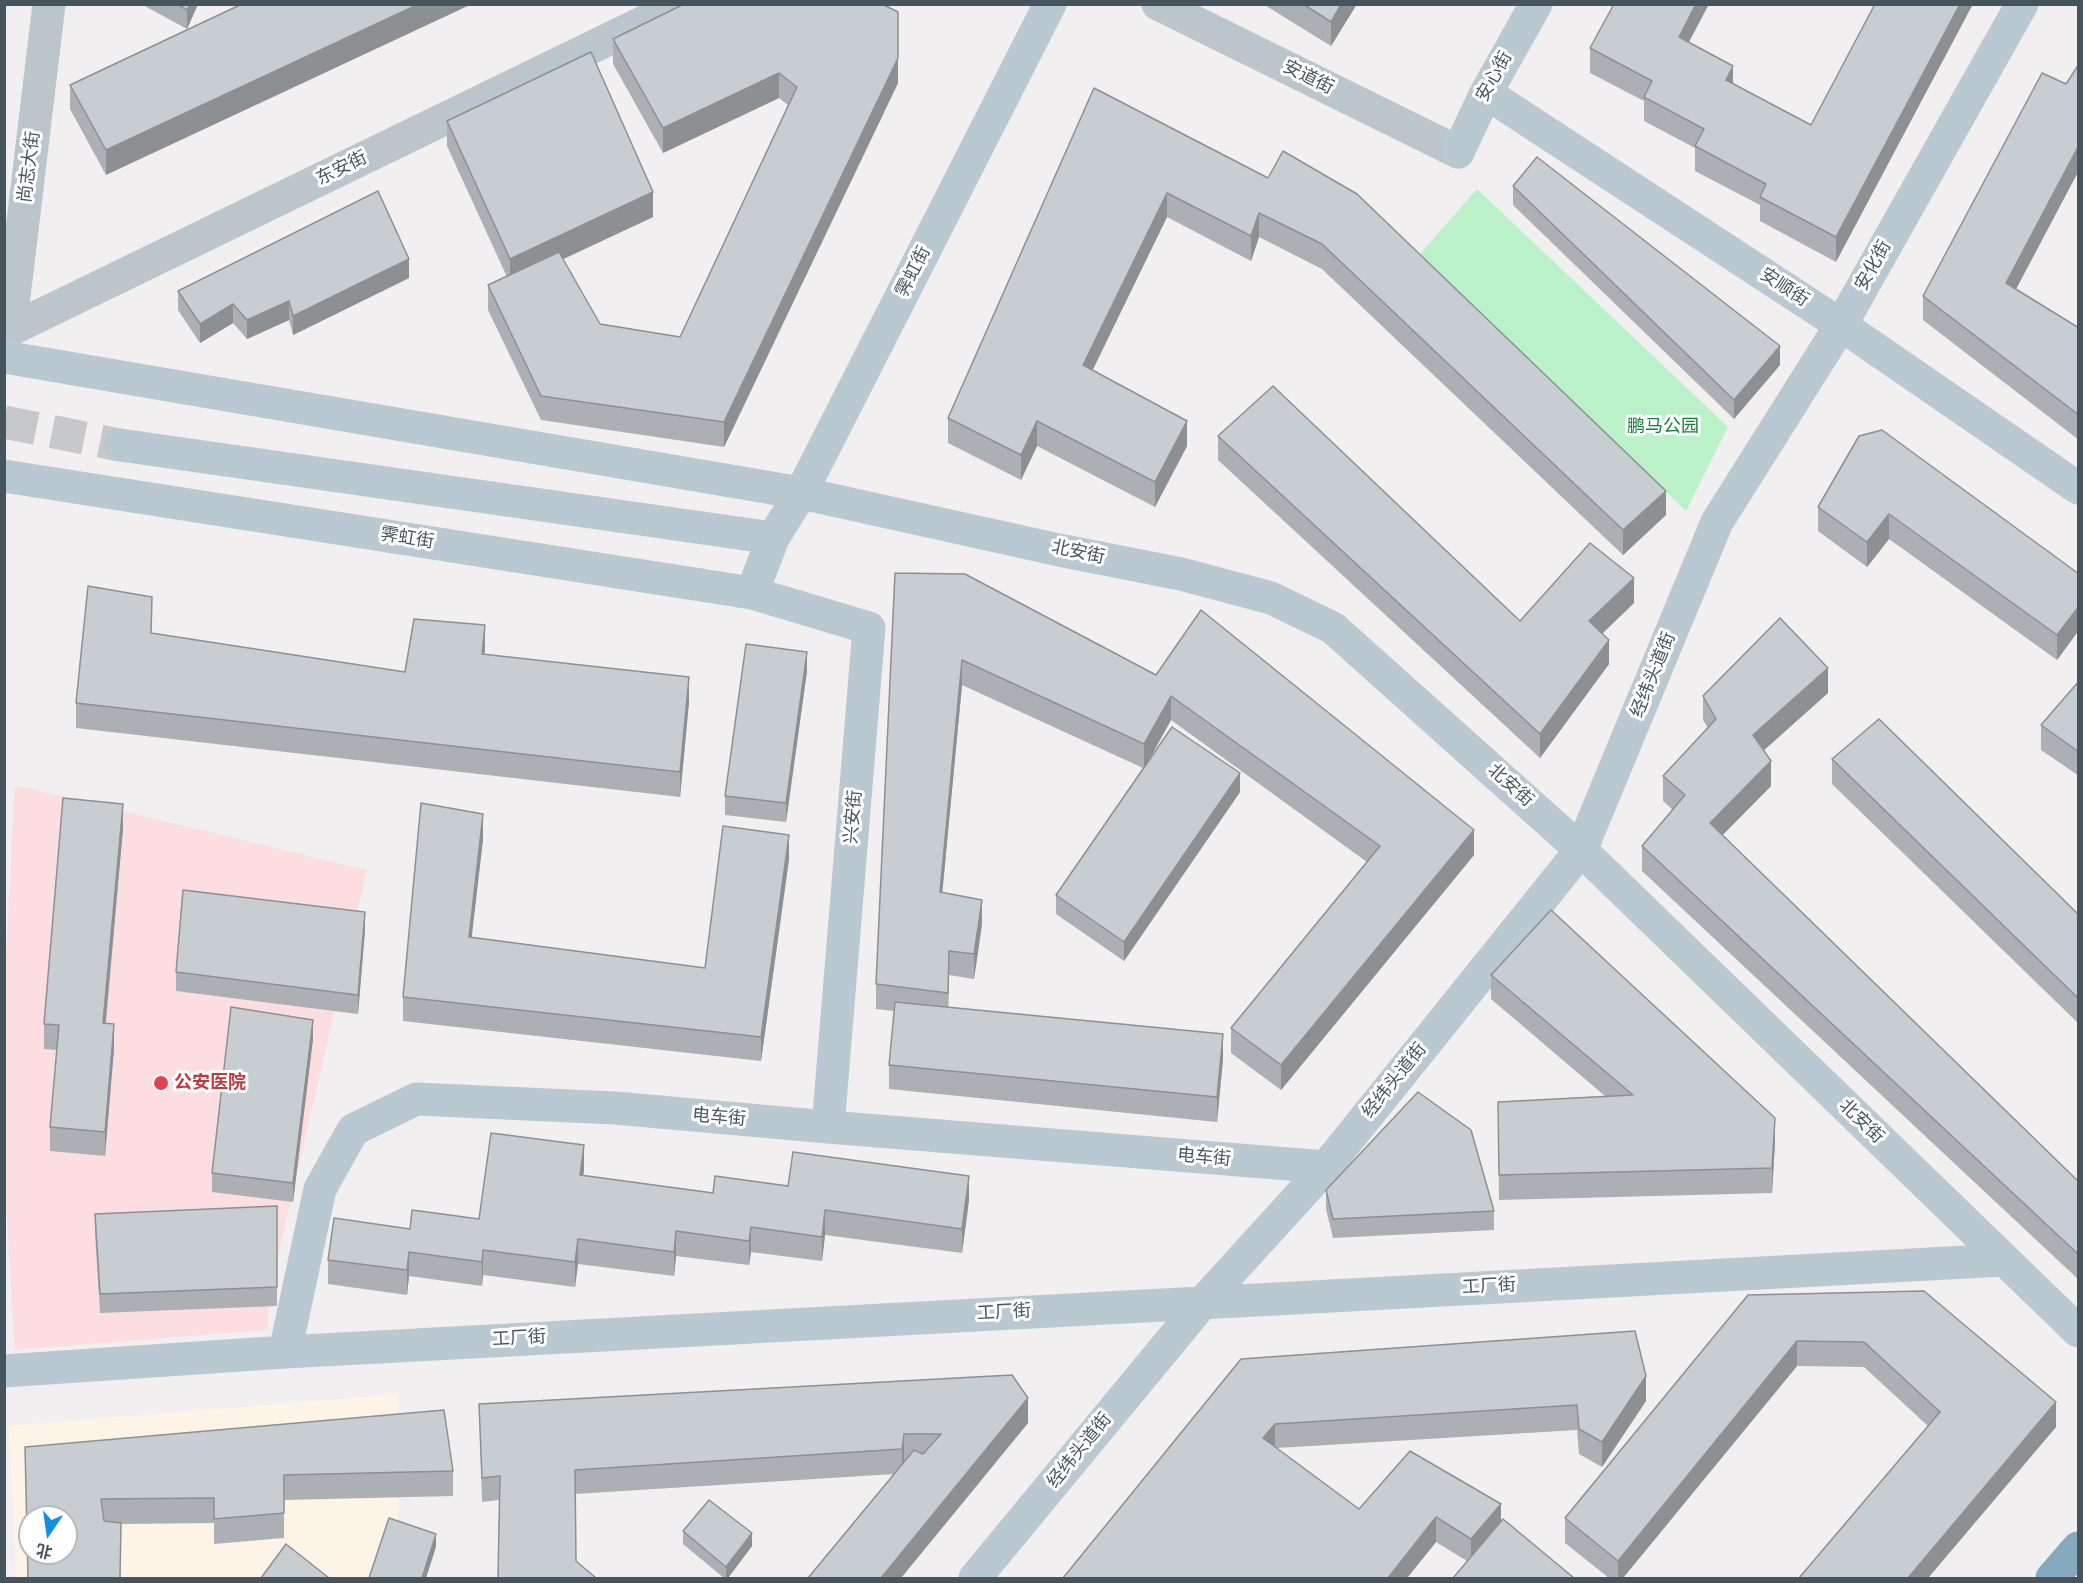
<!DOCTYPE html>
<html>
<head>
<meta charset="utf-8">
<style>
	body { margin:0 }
	#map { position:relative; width:2083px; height:1583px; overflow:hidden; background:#f1efef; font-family:Poppins,"Noto Sans SC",sans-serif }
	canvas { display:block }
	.frame { position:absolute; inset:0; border:6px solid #46555d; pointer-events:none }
	.north { position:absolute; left:18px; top:1505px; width:60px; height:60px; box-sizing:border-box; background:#fff; border:2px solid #b5bbbe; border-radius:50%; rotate:193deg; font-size:16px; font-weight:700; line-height:24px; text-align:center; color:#46555d }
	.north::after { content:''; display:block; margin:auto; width:21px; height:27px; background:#128ee7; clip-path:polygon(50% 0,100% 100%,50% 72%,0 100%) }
</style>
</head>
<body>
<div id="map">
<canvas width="2083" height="1583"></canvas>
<div class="frame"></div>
<div class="north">北</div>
</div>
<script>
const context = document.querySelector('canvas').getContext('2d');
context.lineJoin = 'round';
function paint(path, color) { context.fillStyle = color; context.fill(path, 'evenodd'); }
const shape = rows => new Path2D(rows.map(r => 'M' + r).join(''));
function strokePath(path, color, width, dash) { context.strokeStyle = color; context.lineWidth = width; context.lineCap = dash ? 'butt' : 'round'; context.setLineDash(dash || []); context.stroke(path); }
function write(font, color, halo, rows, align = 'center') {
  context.font = font + ' Poppins,"Noto Sans SC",sans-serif'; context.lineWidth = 6; context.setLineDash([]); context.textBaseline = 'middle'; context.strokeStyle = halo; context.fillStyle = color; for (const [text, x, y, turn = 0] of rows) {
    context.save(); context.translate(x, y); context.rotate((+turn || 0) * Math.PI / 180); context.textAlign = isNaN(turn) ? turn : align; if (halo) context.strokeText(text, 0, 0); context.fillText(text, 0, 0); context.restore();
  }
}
paint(shape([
	[398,1394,398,1578,16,1578,9,1426],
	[30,1517,66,1517,66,1553,30,1553]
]), '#fdf3e7');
paint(shape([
	[15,785,367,870,268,1300,268,1330,15,1350,4,1174,4,992]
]), '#fcdee0');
paint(shape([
	[1477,189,1728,427,1686,511,1419,255]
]), '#bbf1c8');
strokePath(shape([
	[4,422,120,445]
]), '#c6c8ca', 33, [33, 16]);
strokePath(shape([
	[1158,4,1458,152],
	[10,330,49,4],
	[4,335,10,330,681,4]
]), '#bac6cc', 33);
strokePath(shape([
	[1486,93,1841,325,2078,488],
	[1458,152,1486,93,1536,4],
	[4,357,801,493,1059,550,1181,574,1271,598,1333,628,1581,850,2078,1331],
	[120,445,773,538],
	[4,476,752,593,869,628,828,1127],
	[752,593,773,538,801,493,1050,4],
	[285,1352,320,1189,353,1130,416,1099,615,1108,828,1127,1326,1167],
	[4,1371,285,1352,2004,1260],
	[975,1578,1203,1302,1326,1167,1581,850,1717,522,1841,325,2022,4]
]), '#bac8d1', 33);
strokePath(shape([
	[2052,1578,2078,1548]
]), '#85aabf', 33);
paint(shape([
	[141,4,198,4,187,29],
	[242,4,106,175,70,109,70,85],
	[1263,4,1357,4,1331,46],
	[1875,4,1836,262,1760,221,1760,205,1695,171,1695,148,1644,121,1644,101,1590,73,1590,48,1689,42,1733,84,1811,125],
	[898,12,898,83,724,447,541,420,488,310,488,285,507,277,447,146,447,121,653,217,563,259,600,324,680,337,788,105,779,98,663,153,613,64,613,39],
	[2079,64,2079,170,2016,289,2079,328,2079,440,1923,320,1923,296,2066,84],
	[1094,88,1268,178,1666,515,1623,555,1322,269,1259,237,1251,261,1167,217,1092,370,1187,446,1155,507,1037,446,1021,480,948,443,948,418],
	[1513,186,1780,365,1734,419,1513,205],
	[409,278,293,335,289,320,247,339,233,323,200,343,178,310,178,291],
	[1218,436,1520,621,1634,603,1602,634,1609,664,1540,758,1218,460],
	[1859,436,2079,574,2079,630,2057,660,1889,539,1867,567,1818,531,1818,507],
	[965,574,1474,855,1281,1090,1231,1053,1231,1028,1367,862,1171,720,1150,758,1240,792,1124,961,1056,914,1056,895,1143,768,962,685,942,893,982,924,974,979,949,975,948,1007,1223,1059,1217,1122,889,1089,889,1065,894,1011,876,1009,876,984],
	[152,634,405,672,485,649,484,654,689,702,680,797,76,728,76,703],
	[807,671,786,822,725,815,725,796],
	[2079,681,2079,776,2041,750,2041,725],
	[1828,693,1764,750,1771,786,1722,835,2079,1182,2079,1280,1642,871,1642,846,1673,810,1663,801,1663,776,1708,728,1703,720,1703,696],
	[1832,759,2079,915,2079,1024,1832,784],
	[123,828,106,1023,114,1048,105,1156,50,1151,50,1127,57,1050,44,1049,44,1024],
	[483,839,471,937,705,968,789,859,761,1061,403,1021,403,997],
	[365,930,358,1014,176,991,176,972],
	[1491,975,1775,1143,1772,1193,1499,1200,1498,1102,1605,1096,1491,999],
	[313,1039,293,1202,212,1192,212,1173],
	[584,1170,583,1175,713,1193,788,1186,969,1200,962,1253,825,1235,822,1261,751,1252,749,1265,676,1256,674,1276,578,1264,575,1287,483,1275,482,1286,409,1276,407,1295,328,1284,328,1260,410,1229,479,1219],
	[1326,1190,1494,1211,1494,1230,1333,1238,1326,1209],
	[277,1206,277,1306,100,1313,95,1233,95,1214],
	[1924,1291,2056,1427,1928,1578,1799,1578,1928,1426,1864,1367,1797,1366,1623,1578,1609,1578,1565,1543,1565,1518,1748,1295],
	[1241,1359,1646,1401,1602,1467,1579,1454,1577,1430,1277,1448,1359,1509,1501,1522,1467,1561,1436,1542,1407,1578,1063,1578],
	[479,1404,1028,1423,901,1578,808,1578,894,1474,575,1494,576,1561,596,1578,498,1578,499,1500,482,1502],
	[25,1447,453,1471,453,1496,284,1500,284,1538,214,1544,214,1523,121,1524,120,1578,28,1578],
	[683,1531,752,1546,728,1578,724,1578,683,1544]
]), '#acb0b5');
paint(shape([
	[190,4,198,4,187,29,187,10],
	[419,4,472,4,106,175,106,150],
	[1341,4,1357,4,1331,46,1331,22],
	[1696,4,1709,4,1679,61,1679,37],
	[1960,4,1973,4,1836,262,1836,237],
	[898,58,898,83,724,447,724,422],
	[1733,66,1733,91,1726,80],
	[779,73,779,98,663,153,663,128],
	[2079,145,2079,170,2006,308,2006,283],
	[653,192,653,217,510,284,510,259],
	[1167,193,1167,217,1083,390,1083,365],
	[1259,213,1259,237,1251,261,1251,236],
	[409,259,409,278,293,335,293,316],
	[289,301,289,320,247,339,247,320],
	[233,304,233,323,200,343,200,324],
	[1780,346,1780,365,1734,419,1734,400],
	[1037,421,1037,446,1021,480,1021,455],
	[1187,421,1187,446,1155,507,1155,482],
	[1666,491,1666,515,1623,555,1623,530],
	[1889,514,1889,539,1867,567,1867,542],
	[1634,578,1634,603,1589,646,1589,621],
	[2079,606,2079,630,2057,660,2057,635],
	[485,625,485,649,482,678,482,654],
	[1609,640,1609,664,1540,758,1540,734],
	[807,652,807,671,786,822,786,803],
	[962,660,962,685,940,917,940,892],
	[1828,668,1828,693,1753,760,1753,735],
	[689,677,689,702,680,797,680,772],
	[1171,696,1171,720,1144,769,1144,744],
	[1771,761,1771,786,1710,848,1710,823],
	[1240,773,1240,792,1124,961,1124,942],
	[123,804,123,828,103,1048,103,1023],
	[483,814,483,839,469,961,469,937],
	[1474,830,1474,855,1281,1090,1281,1065],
	[789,835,789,859,761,1061,761,1037],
	[982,900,982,924,974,979,974,954],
	[365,912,365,930,358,1014,358,995],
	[949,951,949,975,948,1017,948,993],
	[313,1020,313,1039,293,1202,293,1183],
	[114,1024,114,1048,105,1156,105,1132],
	[1223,1034,1223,1059,1217,1122,1217,1097],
	[1775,1118,1775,1143,1772,1193,1772,1168],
	[584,1145,584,1170,580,1199,580,1175],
	[969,1176,969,1200,962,1253,962,1229],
	[825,1210,825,1235,822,1261,822,1237],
	[751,1227,751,1252,749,1265,749,1241],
	[676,1231,676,1256,674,1276,674,1252],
	[578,1239,578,1264,575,1287,575,1262],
	[483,1250,483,1275,482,1286,482,1262],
	[409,1252,409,1276,407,1295,407,1270],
	[1797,1341,1797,1366,1623,1578,1618,1578,1618,1561],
	[1646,1376,1646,1401,1602,1467,1602,1442],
	[1028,1398,1028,1423,901,1578,881,1578],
	[2056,1402,2056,1427,1928,1578,1908,1578],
	[1275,1424,1275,1448,1263,1438],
	[904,1434,904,1459,902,1473,902,1449],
	[1501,1504,1501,1529,1471,1564,1471,1539],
	[1436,1517,1436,1542,1407,1578,1388,1578],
	[752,1533,752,1546,728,1578,726,1578,726,1567],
	[436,1534,436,1547,426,1578,422,1578]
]), '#8c9093');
const building = shape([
	[177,4,190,4,187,10,177,4],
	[242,4,419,4,106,150,70,85,242,4],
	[684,4,882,4,898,12,898,58,724,422,541,396,488,285,559,252,600,324,680,337,797,87,779,73,663,128,613,39,684,4],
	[1303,4,1341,4,1331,22,1303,4],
	[1614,4,1696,4,1679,37,1733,66,1726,80,1811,125,1875,4,1960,4,1836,237,1760,197,1766,184,1695,146,1704,129,1644,97,1652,81,1590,48,1614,4],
	[591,52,653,192,510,259,447,121,591,52],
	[2079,64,2079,145,2006,283,2079,328,2079,415,1923,296,2042,73,2066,84,2079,64],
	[1094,88,1268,178,1283,151,1357,194,1666,491,1623,530,1322,244,1259,213,1251,236,1167,193,1083,365,1187,421,1155,482,1037,421,1021,455,948,418,1094,88],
	[1537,157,1780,346,1734,400,1513,186,1537,157],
	[378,191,409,259,293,316,289,301,247,320,233,304,200,324,178,291,378,191],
	[1273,386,1520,621,1590,543,1634,578,1589,621,1609,640,1540,734,1218,436,1273,386],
	[1882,430,2079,574,2079,606,2057,635,1889,514,1867,542,1818,507,1859,436,1882,430],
	[895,573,965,574,1156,675,1201,610,1474,830,1281,1065,1231,1028,1380,846,1171,696,1144,744,962,660,940,892,982,900,974,954,949,951,948,993,876,984,895,573],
	[88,586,152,597,151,633,405,672,414,619,485,625,482,654,689,677,680,772,76,703,88,586],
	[1780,618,1828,668,1753,735,1771,761,1710,823,2079,1182,2079,1255,1642,846,1685,795,1663,776,1716,719,1703,696,1780,618],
	[746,644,807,652,786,803,725,796,746,644],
	[2079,681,2079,752,2041,725,2079,681],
	[1879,719,2079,915,2079,999,1832,759,1879,719],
	[1172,727,1240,773,1124,942,1056,895,1172,727],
	[63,798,123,804,103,1023,114,1024,105,1132,50,1127,59,1025,44,1024,63,798],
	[421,803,483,814,469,937,705,968,723,826,789,835,761,1037,403,997,421,803],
	[183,890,365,912,358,995,176,972,183,890],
	[1551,910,1775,1118,1772,1168,1499,1175,1498,1102,1633,1095,1491,975,1551,910],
	[895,1002,1223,1034,1217,1097,889,1065,895,1002],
	[231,1007,313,1020,293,1183,212,1173,231,1007],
	[1418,1092,1471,1130,1494,1211,1333,1219,1326,1190,1418,1092],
	[491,1133,584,1145,580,1175,713,1193,715,1176,788,1186,793,1152,969,1176,962,1229,825,1210,822,1237,751,1227,749,1241,676,1231,674,1252,578,1239,575,1262,483,1250,482,1262,409,1252,407,1270,328,1260,334,1218,410,1229,412,1210,479,1219,491,1133],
	[277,1206,277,1287,100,1294,95,1214,277,1206],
	[1924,1291,2056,1402,1908,1578,1799,1578,1940,1412,1864,1342,1797,1341,1618,1561,1565,1518,1748,1295,1924,1291],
	[1635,1331,1646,1376,1602,1442,1579,1429,1577,1405,1275,1424,1263,1438,1359,1509,1410,1451,1501,1504,1471,1539,1436,1517,1388,1578,1063,1578,1241,1359,1635,1331],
	[1012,1375,1028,1398,881,1578,808,1578,914,1450,923,1454,941,1434,904,1434,902,1449,575,1470,576,1561,596,1578,498,1578,500,1476,482,1478,479,1404,1012,1375],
	[444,1410,453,1471,284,1475,284,1513,214,1519,214,1498,101,1499,104,1521,121,1523,120,1578,28,1578,25,1447,444,1410],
	[30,1517,66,1517,66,1553,30,1553,30,1517],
	[709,1500,752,1533,726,1567,683,1531,709,1500],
	[389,1518,436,1534,422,1578,369,1578,389,1518],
	[1503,1519,1574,1578,1453,1578,1503,1519],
	[286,1544,329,1578,261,1578,286,1544]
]);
paint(building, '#c8cdd2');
strokePath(building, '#8c9093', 1.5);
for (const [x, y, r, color] of [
	[161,1083,8,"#e0444e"]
]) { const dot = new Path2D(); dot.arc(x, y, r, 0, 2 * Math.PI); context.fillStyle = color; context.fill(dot); strokePath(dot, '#fff', 2); }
write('18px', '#46555d', '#fff', [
	["安心街",1495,77,-61],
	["安道街",1308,78,26],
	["尚志大街",30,167,-83],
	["东安街",342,169,-26],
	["安化街",1874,266,-61],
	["霁虹街",914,272,-63],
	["安顺街",1784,288,33],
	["霁虹街",407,539,9],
	["北安街",1078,553,12],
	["经纬头道街",1654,675,-68],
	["北安街",1510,786,42],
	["兴安街",854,817,-85],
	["经纬头道街",1395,1081,-51],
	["电车街",719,1118,5],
	["北安街",1861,1122,44],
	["电车街",1204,1158,5],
	["工厂街",1489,1287,-3],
	["工厂街",1004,1313,-3],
	["工厂街",519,1339,-3],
	["经纬头道街",1080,1451,-51]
]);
write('18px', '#14813b', '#fff', [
	["鹏马公园",1663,427]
]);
write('bold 18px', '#be3a42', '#fff', [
	["公安医院",174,1083]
], 'left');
</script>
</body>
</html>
